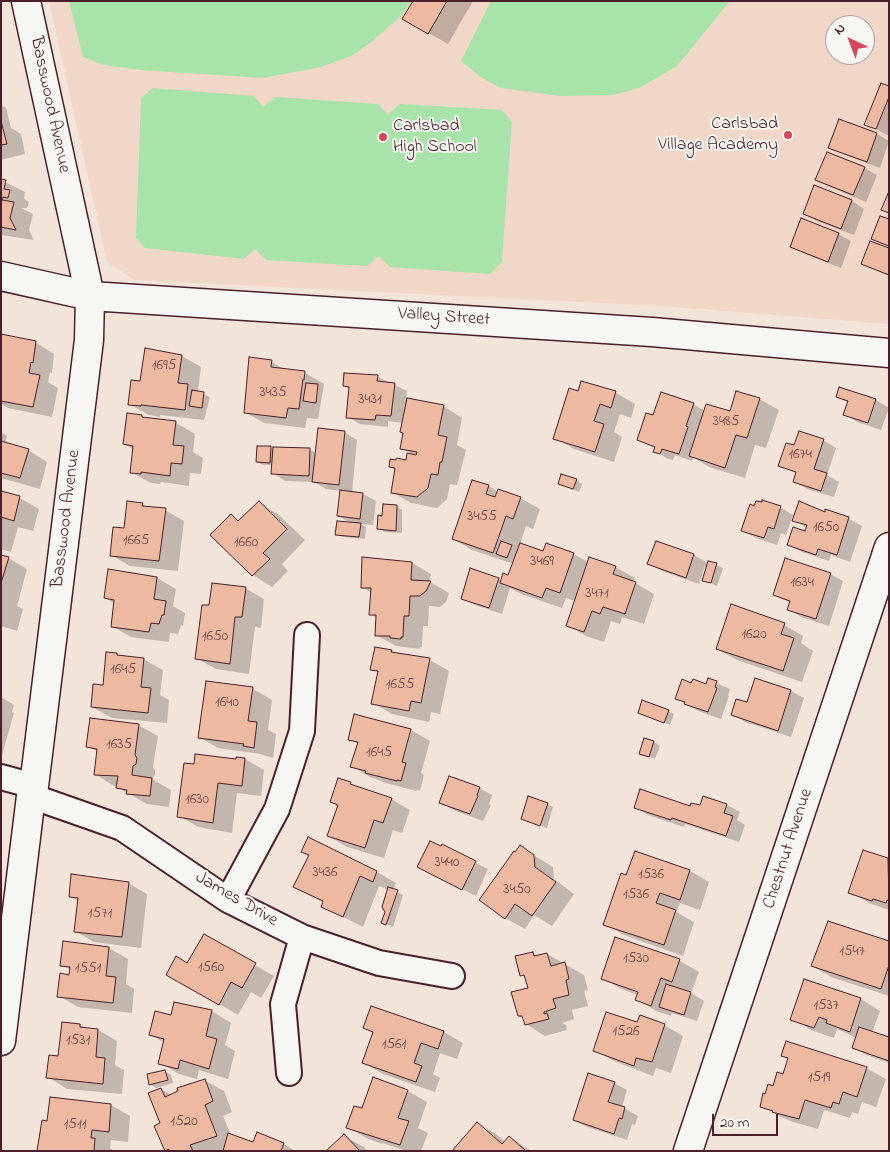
<!DOCTYPE html>
<html>
<head>
<meta charset="utf-8">
<style>
	body { margin:0 }
	#map { position:relative; width:890px; height:1152px; overflow:hidden; background:#f3e4d9; font-family:"Indie Flower",sans-serif }
	canvas { display:block }
	.frame { position:absolute; inset:0; border:2px solid #4a1f2b; pointer-events:none }
	.north { position:absolute; left:825px; top:15px; width:50px; height:50px; box-sizing:border-box; background:#f6f6f2; border:1px solid #b1a0a2; border-radius:50%; rotate:317deg; font-size:14px; font-weight:700; line-height:20px; text-align:center; color:#4a1f2b }
	.north::after { content:''; display:block; margin:auto; width:18px; height:22px; background:#d1495b; clip-path:polygon(50% 0,100% 100%,50% 72%,0 100%) }
	.scale { position:absolute; left:712px; top:1114px; width:66px; height:22px; box-sizing:border-box; border:2px solid #4a1f2b; border-top:0; padding-left:6px; font-size:15px; line-height:18px; white-space:nowrap; color:#4a1f2b; -webkit-text-stroke:4px #f6f6f2; paint-order:stroke }
</style>
</head>
<body>
<div id="map">
<canvas width="890" height="1152"></canvas>
<div class="frame"></div>
<div class="north">N</div>
<div class="scale">20 m</div>
</div>
<script>
const context = document.querySelector('canvas').getContext('2d');
context.lineJoin = 'round';
function paint(path, color) { context.fillStyle = color; context.fill(path, 'evenodd'); }
const shape = rows => new Path2D(rows.map(r => 'M' + r).join(''));
function strokePath(path, color, width, dash) { context.strokeStyle = color; context.lineWidth = width; context.lineCap = dash ? 'butt' : 'round'; context.setLineDash(dash || []); context.stroke(path); }
function write(font, color, halo, rows, align = 'center') {
  context.font = font + ' "Indie Flower",sans-serif'; context.lineWidth = 4; context.setLineDash([]); context.textBaseline = 'middle'; context.strokeStyle = halo; context.fillStyle = color; for (const [text, x, y, turn = 0] of rows) {
    context.save(); context.translate(x, y); context.rotate((+turn || 0) * Math.PI / 180); context.textAlign = isNaN(turn) ? turn : align; if (halo) context.strokeText(text, 0, 0); context.fillText(text, 0, 0); context.restore();
  }
}
paint(shape([
	[49,1,889,1,889,324,662,306,134,280,107,262],
	[835,25,865,25,865,55,835,55]
]), '#f1d7c8');
paint(shape([
	[69,1,411,1,401,16,373,41,351,56,321,67,262,78,140,70,104,65,83,57],
	[491,1,730,1,677,66,639,88,613,95,561,96,501,88,482,78,461,61],
	[153,88,254,96,263,107,276,97,378,104,388,115,400,104,502,110,512,122,502,262,490,274,390,267,379,256,367,266,266,260,255,249,244,259,145,248,136,238,141,98]
]), '#a8e3a9');
paint(shape([
	[414,1,473,1,448,44,404,19],
	[889,87,889,136,866,124],
	[1,105,6,108,11,128,21,134,25,154,1,160],
	[840,120,877,134,889,141,880,168,843,154,830,147],
	[864,168,877,175,866,202,830,187,817,180],
	[1,180,25,192,24,199,29,202,27,208,21,208,33,214,29,230,34,240,1,235],
	[814,187,852,201,864,209,854,235,817,221,804,214],
	[838,234,851,241,841,268,805,254,792,246],
	[889,250,889,276,863,263],
	[1,335,35,342,54,354,52,373,50,372,48,382,58,388,52,417,8,408,1,404],
	[182,356,201,367,198,391,210,397,204,420,160,415,160,417,149,415,129,404,141,383],
	[271,362,286,370,305,373,324,384,318,419,307,418,305,428,264,423,245,412],
	[378,377,407,391,406,400,443,406,462,418,457,445,466,450,457,485,450,484,447,499,437,508,411,503,392,492,396,470,390,466,407,461,414,455,401,448,404,433,403,423,388,421,388,427,360,424,348,417,350,389,344,386],
	[582,382,616,393,635,404,631,418,620,414,614,432,622,437,614,462,574,449,555,438,579,392],
	[840,388,876,400,889,408,881,430,857,422,845,414,848,403,837,396],
	[759,399,779,410,766,448,755,445,745,478,709,467,693,457,692,461,675,455,673,460,668,459,655,451,656,449,639,440,654,417,693,404,705,411,730,412],
	[142,417,146,419,176,423,195,434,193,452,203,458,201,474,190,473,189,486,161,482,160,484,151,483,131,472,134,450,124,444],
	[1,432,7,436,5,444,28,450,47,462,40,489,1,478],
	[344,432,357,440,352,493,363,494,376,501,373,525,360,524,366,527,365,539,343,537,337,534,351,523,338,516,341,491,326,489,314,482,285,481,273,473,273,465,263,465,257,462,270,447,274,449,310,450,316,453],
	[823,440,836,448,827,475,839,482,834,497,807,489,794,481,797,474,780,465,795,447],
	[576,480,582,484,579,492,559,484],
	[473,481,489,486,498,492,520,498,540,509,533,529,526,526,520,544,544,553,573,554,588,562,615,567,635,578,633,582,654,594,644,624,622,617,620,624,611,621,604,642,586,636,567,625,575,601,566,598,562,608,521,594,510,588,502,614,475,605,462,598,498,579,502,581,509,577,514,564,472,550,453,539],
	[1,492,20,498,39,509,33,531,18,527,11,552,1,549],
	[259,503,278,514,305,540,282,564,288,571,272,587,253,575,212,535,231,516,240,521],
	[142,504,148,507,165,510,184,521,178,571,130,566,111,555,125,529],
	[396,506,402,510,402,533,384,532,378,528],
	[780,507,793,515,786,535,781,533,777,545,756,538,743,531],
	[826,511,849,519,862,526,850,562,831,555,829,561,802,552,789,545,806,532,807,528,794,520,826,513],
	[657,542,694,555,709,564,709,562,723,568,717,586,704,580,707,567,705,566,699,584,662,571,649,564],
	[1,556,8,558,27,569,17,606,23,609,17,631,1,626],
	[412,563,431,574,430,582,449,593,446,602,440,607,429,606,428,626,423,626,422,647,420,647,420,649,396,646,376,635,377,618,371,614,372,593,362,587],
	[830,574,843,581,829,626,801,617,788,609,791,603,774,595],
	[157,578,176,589,173,606,185,613,183,626,181,625,178,634,170,633,169,642,131,637,112,626,115,604,105,598],
	[245,588,264,599,261,628,255,627,249,674,216,669,196,658],
	[784,625,803,636,801,643,813,651,802,682,737,660,717,649],
	[391,651,397,654,430,660,449,671,440,714,431,712,429,722,392,714,373,703,379,673,372,669],
	[117,654,122,657,143,659,163,670,160,695,169,700,167,723,112,718,92,707,104,686],
	[709,680,730,689,728,695,729,696,721,719,698,711,676,698,692,684,707,686],
	[756,680,791,691,804,698,791,737,745,722,732,714,748,704],
	[207,682,253,689,272,700,268,730,276,734,273,758,260,754,218,748,199,737],
	[1,697,14,705,12,712,14,713,2,755],
	[668,711,674,714,670,725,639,713],
	[138,725,158,736,153,767,155,770,155,775,152,779,171,790,169,807,147,804,118,788,118,786,114,786,95,774,98,752,88,746],
	[411,730,430,741,421,773,424,775,420,791,417,790,416,791,386,783,370,777,351,766,358,744,349,739],
	[654,742,660,746,655,759,640,753],
	[237,758,245,759,264,770,261,796,237,793,232,833,198,827,179,816,195,765,237,760],
	[350,783,357,788,391,799,410,810,402,833,393,830,384,858,347,847,328,836,339,805,332,801],
	[479,788,492,795,489,804,491,805,483,821,453,810,441,802],
	[704,797,727,805,740,812,737,820,745,825,739,842,685,824,684,827,648,815,635,807,701,807],
	[547,804,553,807,547,828,522,819],
	[309,839,377,872,396,883,393,890,403,895,393,927,382,922,386,912,388,890,379,886,363,927,322,906,324,903,294,887,310,856],
	[442,846,488,869,476,896,430,873],
	[520,847,553,867,554,879,574,894,552,926,534,915,525,929,505,918,516,853],
	[864,851,889,860,889,910,869,903,850,892],
	[635,852,690,871,709,882,700,910,680,903,676,912,694,922,683,956,624,935,605,924,627,876],
	[128,883,147,894,141,948,94,942,75,931,79,901,70,896],
	[204,936,274,976,261,998,251,992,238,1015,168,974,188,964],
	[616,939,680,961,699,972,691,993,704,1001,697,1021,672,1013,671,1016,656,1011,637,999,638,995,621,989,602,978],
	[64,942,109,948,128,959,126,984,134,989,132,1013,78,1007,59,996,70,976,70,970,62,965],
	[889,942,889,996,831,977,812,966],
	[533,953,538,956,547,954,584,975,588,990,584,991,588,1006,572,1010,574,1019,562,1023,566,1025,567,1030,545,1036,526,1024,524,1019,519,1016,529,989,526,978,521,975],
	[805,980,861,999,880,1011,872,1033,889,1038,889,1063,866,1055,854,1048,857,1038,837,1029,834,1038,811,1030,792,1019],
	[175,1004,212,1011,231,1023,225,1045,235,1051,228,1079,199,1070,197,1079,179,1074,160,1063,165,1043,150,1035,172,1016],
	[372,1007,444,1032,463,1043,457,1059,440,1053,433,1074,440,1078,435,1092,383,1074,364,1063,374,1033,364,1028],
	[638,1024,664,1025,683,1036,671,1073,656,1068,653,1076,614,1061,594,1050],
	[80,1025,85,1028,98,1030,117,1041,115,1065,124,1070,122,1094,67,1089,48,1077],
	[783,1056,866,1068,886,1079,876,1107,862,1102,858,1114,852,1112,850,1118,824,1110,818,1129,793,1122,781,1117,761,1106,774,1087,784,1075,789,1060],
	[165,1071,171,1075,173,1083,156,1088,150,1084],
	[373,1078,408,1091,427,1102,418,1128,428,1133,421,1151,407,1151,382,1143,382,1144,366,1138,347,1127,362,1110],
	[204,1080,224,1091,232,1112,223,1116,231,1135,254,1144,258,1134,284,1144,295,1151,166,1150,162,1124,161,1089,171,1095],
	[614,1083,627,1090,622,1107,638,1116,635,1125,632,1124,627,1140,587,1127,574,1120],
	[51,1098,111,1105,130,1116,128,1142,111,1140,110,1148,114,1151,39,1151,48,1122],
	[477,1123,496,1134,505,1142,509,1137,531,1151,454,1151],
	[344,1136,364,1147,367,1151,328,1151]
]), '#0003');
const building = shape([
	[413,1,447,1,428,34,402,19,413,1],
	[881,83,889,86,889,97,876,129,864,125,881,83],
	[839,119,877,133,867,162,828,148,839,119],
	[1,121,7,144,1,145,1,121],
	[827,152,865,167,853,195,815,180,827,152],
	[1,179,6,180,4,189,10,190,8,198,3,197,2,200,14,202,10,218,16,230,1,227,1,179],
	[814,185,852,200,841,229,803,214,814,185],
	[889,191,889,213,881,210,889,191],
	[880,216,889,219,889,246,871,239,880,216],
	[801,218,839,233,828,262,790,247,801,218],
	[870,241,889,248,889,275,861,264,870,241],
	[1,334,36,341,33,363,31,362,29,373,40,375,33,407,1,401,1,334],
	[145,348,182,355,178,383,188,384,185,410,141,405,141,406,128,405,131,380,140,381,145,348],
	[249,357,272,360,271,367,305,371,304,380,303,379,299,409,288,408,286,418,244,413,249,357],
	[344,373,378,375,377,381,395,383,391,416,376,415,375,420,346,418,349,387,343,386,344,373],
	[581,381,616,391,611,408,600,404,594,421,604,424,595,452,553,439,569,388,578,391,581,381],
	[306,383,318,384,316,403,303,401,306,383],
	[839,387,876,399,868,423,843,415,848,401,836,397,839,387],
	[192,390,204,392,202,408,189,406,192,390],
	[736,391,760,398,747,438,736,435,725,468,689,456,706,404,730,411,736,391],
	[661,392,694,403,686,426,688,427,679,454,662,449,660,454,653,452,655,447,637,440,646,413,653,415,661,392],
	[407,398,444,405,438,435,447,437,442,462,440,462,438,475,431,474,428,488,417,497,391,493,395,468,389,467,390,459,396,460,397,458,406,460,407,453,416,455,417,452,400,449,403,433,400,432,407,398],
	[127,413,142,415,142,417,176,421,173,445,184,446,182,464,171,463,170,476,141,472,141,474,130,473,133,446,123,444,127,413],
	[318,428,345,431,339,485,312,482,318,428],
	[799,431,824,439,814,469,827,473,821,491,793,482,796,472,778,466,786,443,794,445,799,431],
	[1,441,29,449,20,478,1,473,1,441],
	[257,446,271,446,270,463,256,462,257,446],
	[273,447,310,448,309,476,271,474,273,447],
	[561,474,577,479,573,489,558,484,561,474],
	[472,480,489,485,486,494,495,497,498,489,521,497,513,519,506,516,493,553,452,539,472,480],
	[340,490,363,493,360,519,337,516,340,490],
	[1,491,20,496,14,521,1,517,1,491],
	[762,500,781,506,774,529,768,527,764,538,741,531,750,504,754,506,756,501,762,502,762,500],
	[127,501,143,503,142,506,166,508,159,561,110,556,113,527,124,528,127,501],
	[259,501,287,529,263,553,270,559,252,576,210,535,231,514,238,521,259,501],
	[799,501,825,512,825,509,849,517,837,555,818,549,816,555,787,545,793,527,805,531,807,525,792,521,799,501],
	[383,504,397,505,396,531,377,529,378,515,382,516,383,504],
	[337,521,361,523,359,537,335,535,337,521],
	[501,541,512,545,507,558,496,554,501,541],
	[656,541,694,554,686,578,647,564,656,541],
	[520,543,543,551,546,543,574,553,560,593,546,588,542,598,500,583,503,573,508,575,520,543],
	[1,555,9,557,1,583,1,555],
	[362,557,412,562,411,580,431,581,426,591,420,596,410,596,409,616,404,616,403,637,401,637,401,639,390,638,390,636,375,636,376,615,369,615,371,588,361,588,362,557],
	[589,557,616,566,613,574,636,582,625,614,603,607,600,614,592,611,584,632,566,626,589,557],
	[785,558,831,573,816,619,787,610,790,601,773,595,785,558],
	[708,561,717,563,711,583,702,581,708,561],
	[470,568,499,578,489,608,461,599,470,568],
	[108,569,157,577,154,599,166,601,164,615,162,615,159,624,151,623,149,632,111,627,114,600,104,598,108,569],
	[212,583,246,587,242,617,235,617,230,664,195,659,202,605,209,605,212,583],
	[731,604,785,623,781,634,794,638,783,671,716,649,731,604],
	[375,647,392,650,391,652,430,658,421,703,411,701,409,711,371,704,378,671,370,670,375,647],
	[106,652,117,653,117,655,144,658,141,687,151,688,148,713,91,707,93,684,103,685,106,652],
	[708,678,717,681,715,687,717,688,708,712,684,704,685,702,675,699,682,679,691,683,693,679,706,684,708,678],
	[755,678,791,690,778,731,731,715,736,699,747,702,755,678],
	[206,681,253,687,248,721,257,722,254,748,243,746,244,744,198,738,206,681],
	[642,700,669,710,664,723,638,713,642,700],
	[354,714,411,729,402,762,406,763,401,781,397,780,397,781,365,773,366,771,350,767,358,742,348,740,354,714],
	[90,718,139,724,135,755,137,758,136,764,133,766,132,775,152,778,150,796,126,794,127,790,116,788,118,776,94,775,97,749,86,747,90,718],
	[644,738,654,741,649,757,639,754,644,738],
	[195,754,236,759,236,757,245,758,242,786,218,783,213,823,177,817,184,763,194,764,195,754],
	[449,776,480,787,477,795,478,796,470,814,439,803,449,776],
	[338,778,351,782,350,784,392,798,383,823,374,820,365,848,327,836,338,805,330,802,338,778],
	[640,789,690,806,691,803,700,805,703,796,727,804,724,813,733,816,726,836,672,818,671,820,634,808,640,789],
	[528,796,548,803,540,826,521,819,528,796],
	[308,837,377,871,373,882,360,876,343,917,321,907,323,901,293,887,309,855,301,852,308,837],
	[430,841,441,846,442,844,476,861,462,890,417,867,430,841],
	[520,845,534,855,535,867,556,882,532,916,515,904,505,919,479,900,514,851,515,852,520,845],
	[863,850,888,858,889,901,887,900,886,903,873,899,872,901,848,893,863,850],
	[635,851,690,870,680,900,660,893,656,903,676,910,664,945,603,925,621,873,626,875,635,851],
	[71,874,129,882,122,937,74,932,78,898,69,897,71,874],
	[388,887,398,890,386,925,381,923,385,912,382,907,388,887],
	[828,921,889,941,889,965,881,989,811,966,828,921],
	[204,934,256,963,242,988,231,982,219,1005,166,975,176,956,187,963,204,934],
	[615,937,680,959,672,982,661,978,651,1006,635,1000,638,992,601,979,615,937],
	[63,941,109,947,106,976,116,977,113,1003,57,997,60,973,69,975,70,967,60,966,63,941],
	[533,952,534,956,547,953,551,966,565,962,569,979,566,980,569,995,553,999,556,1008,544,1012,544,1014,547,1013,549,1019,525,1025,522,1016,518,1016,511,992,528,988,524,975,520,976,515,956,533,952],
	[804,979,861,998,850,1032,826,1023,827,1020,819,1017,814,1028,790,1020,804,979],
	[666,984,691,992,684,1015,659,1007,666,984],
	[174,1002,212,1010,206,1036,217,1039,209,1069,180,1060,178,1069,158,1064,164,1039,149,1035,155,1011,171,1015,174,1002],
	[371,1006,444,1031,438,1049,421,1043,414,1063,422,1066,416,1082,362,1063,373,1032,363,1028,371,1006],
	[606,1012,637,1022,640,1015,665,1024,652,1062,636,1058,634,1066,593,1051,606,1012],
	[62,1022,80,1024,80,1027,98,1029,96,1057,105,1058,103,1084,46,1078,49,1055,58,1056,62,1022],
	[859,1027,889,1037,889,1061,852,1048,859,1027],
	[786,1041,867,1067,857,1097,843,1092,839,1104,833,1102,831,1108,805,1100,799,1119,772,1112,773,1111,760,1107,763,1093,765,1094,768,1084,773,1086,777,1072,783,1074,788,1058,781,1056,786,1041],
	[165,1070,168,1080,149,1085,147,1074,165,1070],
	[588,1073,615,1082,608,1102,625,1107,622,1119,619,1118,614,1134,573,1120,588,1073],
	[373,1077,408,1090,398,1118,409,1121,400,1145,346,1128,354,1106,362,1108,373,1077],
	[205,1079,213,1101,205,1105,217,1136,190,1145,193,1151,169,1151,169,1149,165,1151,154,1126,160,1123,148,1093,161,1088,165,1097,178,1091,177,1088,205,1079],
	[50,1097,111,1104,109,1132,92,1130,91,1138,95,1138,94,1151,37,1151,42,1120,47,1121,50,1097],
	[477,1122,502,1144,509,1136,526,1151,452,1151,477,1122],
	[257,1132,284,1143,281,1151,223,1151,228,1133,253,1142,257,1132],
	[344,1134,360,1151,326,1151,344,1134]
]);
paint(building, '#edb9a0');
strokePath(building, '#4a1f2b', 1);
const minor = shape([
	[1,777,34,786],
	[31,796,122,828,228,900,302,937,379,963,452,976],
	[228,900,277,809,302,731,307,635],
	[289,1073,283,1004,302,937]
]);
const tertiary = shape([
	[1,276,90,296,652,332,889,353],
	[1,1041,31,796,34,786,89,340,90,296,26,1]
]);
const secondary = shape([
	[688,1151,889,547]
]);
strokePath(minor, '#4a1f2b', 28);
strokePath(tertiary, '#4a1f2b', 31);
strokePath(secondary, '#4a1f2b', 31);
strokePath(minor, '#f6f6f2', 24);
strokePath(tertiary, '#f6f6f2', 28);
strokePath(secondary, '#f6f6f2', 28);
for (const [x, y, r, color] of [
	[788,135,5,"#d1495b"],
	[383,137,5,"#d1495b"]
]) { const dot = new Path2D(); dot.arc(x, y, r, 0, 2 * Math.PI); context.fillStyle = color; context.fill(dot); strokePath(dot, '#f6f6f2', 2); }
write('15px', '#734648', null, [
	["1695",164,367],
	["3435",273,394],
	["3431",370,401],
	["3485",726,423],
	["1674",800,456],
	["3455",482,518],
	["1650",826,529],
	["1665",136,542],
	["1660",246,544],
	["3469",542,563],
	["1634",802,584],
	["3471",597,595],
	["1620",754,636],
	["1650",215,638],
	["1645",123,671],
	["1655",400,686],
	["1640",227,704],
	["1635",119,746],
	["1645",379,754],
	["1630",197,801],
	["3440",447,864],
	["3436",325,874],
	["1536",651,876],
	["3450",517,891],
	["1536",636,896],
	["1571",100,915],
	["1547",852,953],
	["1530",636,960],
	["1560",211,969],
	["1551",88,970],
	["1537",826,1007],
	["1526",626,1033],
	["1531",78,1042],
	["1561",394,1046],
	["1519",819,1079],
	["1520",184,1123],
	["1511",75,1126]
]);
write('18px', '#4a1f2b', '#f6f6f2', [
	["Basswood Avenue",49,105,78],
	["Valley Street",444,318,4],
	["Basswood Avenue",67,519,-83],
	["Chestnut Avenue",789,849,-72],
	["James Drive",236,900,30]
]);
write('18px', '#4a1f2b', '#f6f6f2', [
	["Carlsbad",778,125],
	["Village Academy",778,146],
	["Carlsbad",393,127,"left"],
	["High School",393,148,"left"]
], 'right');
</script>
</body>
</html>
